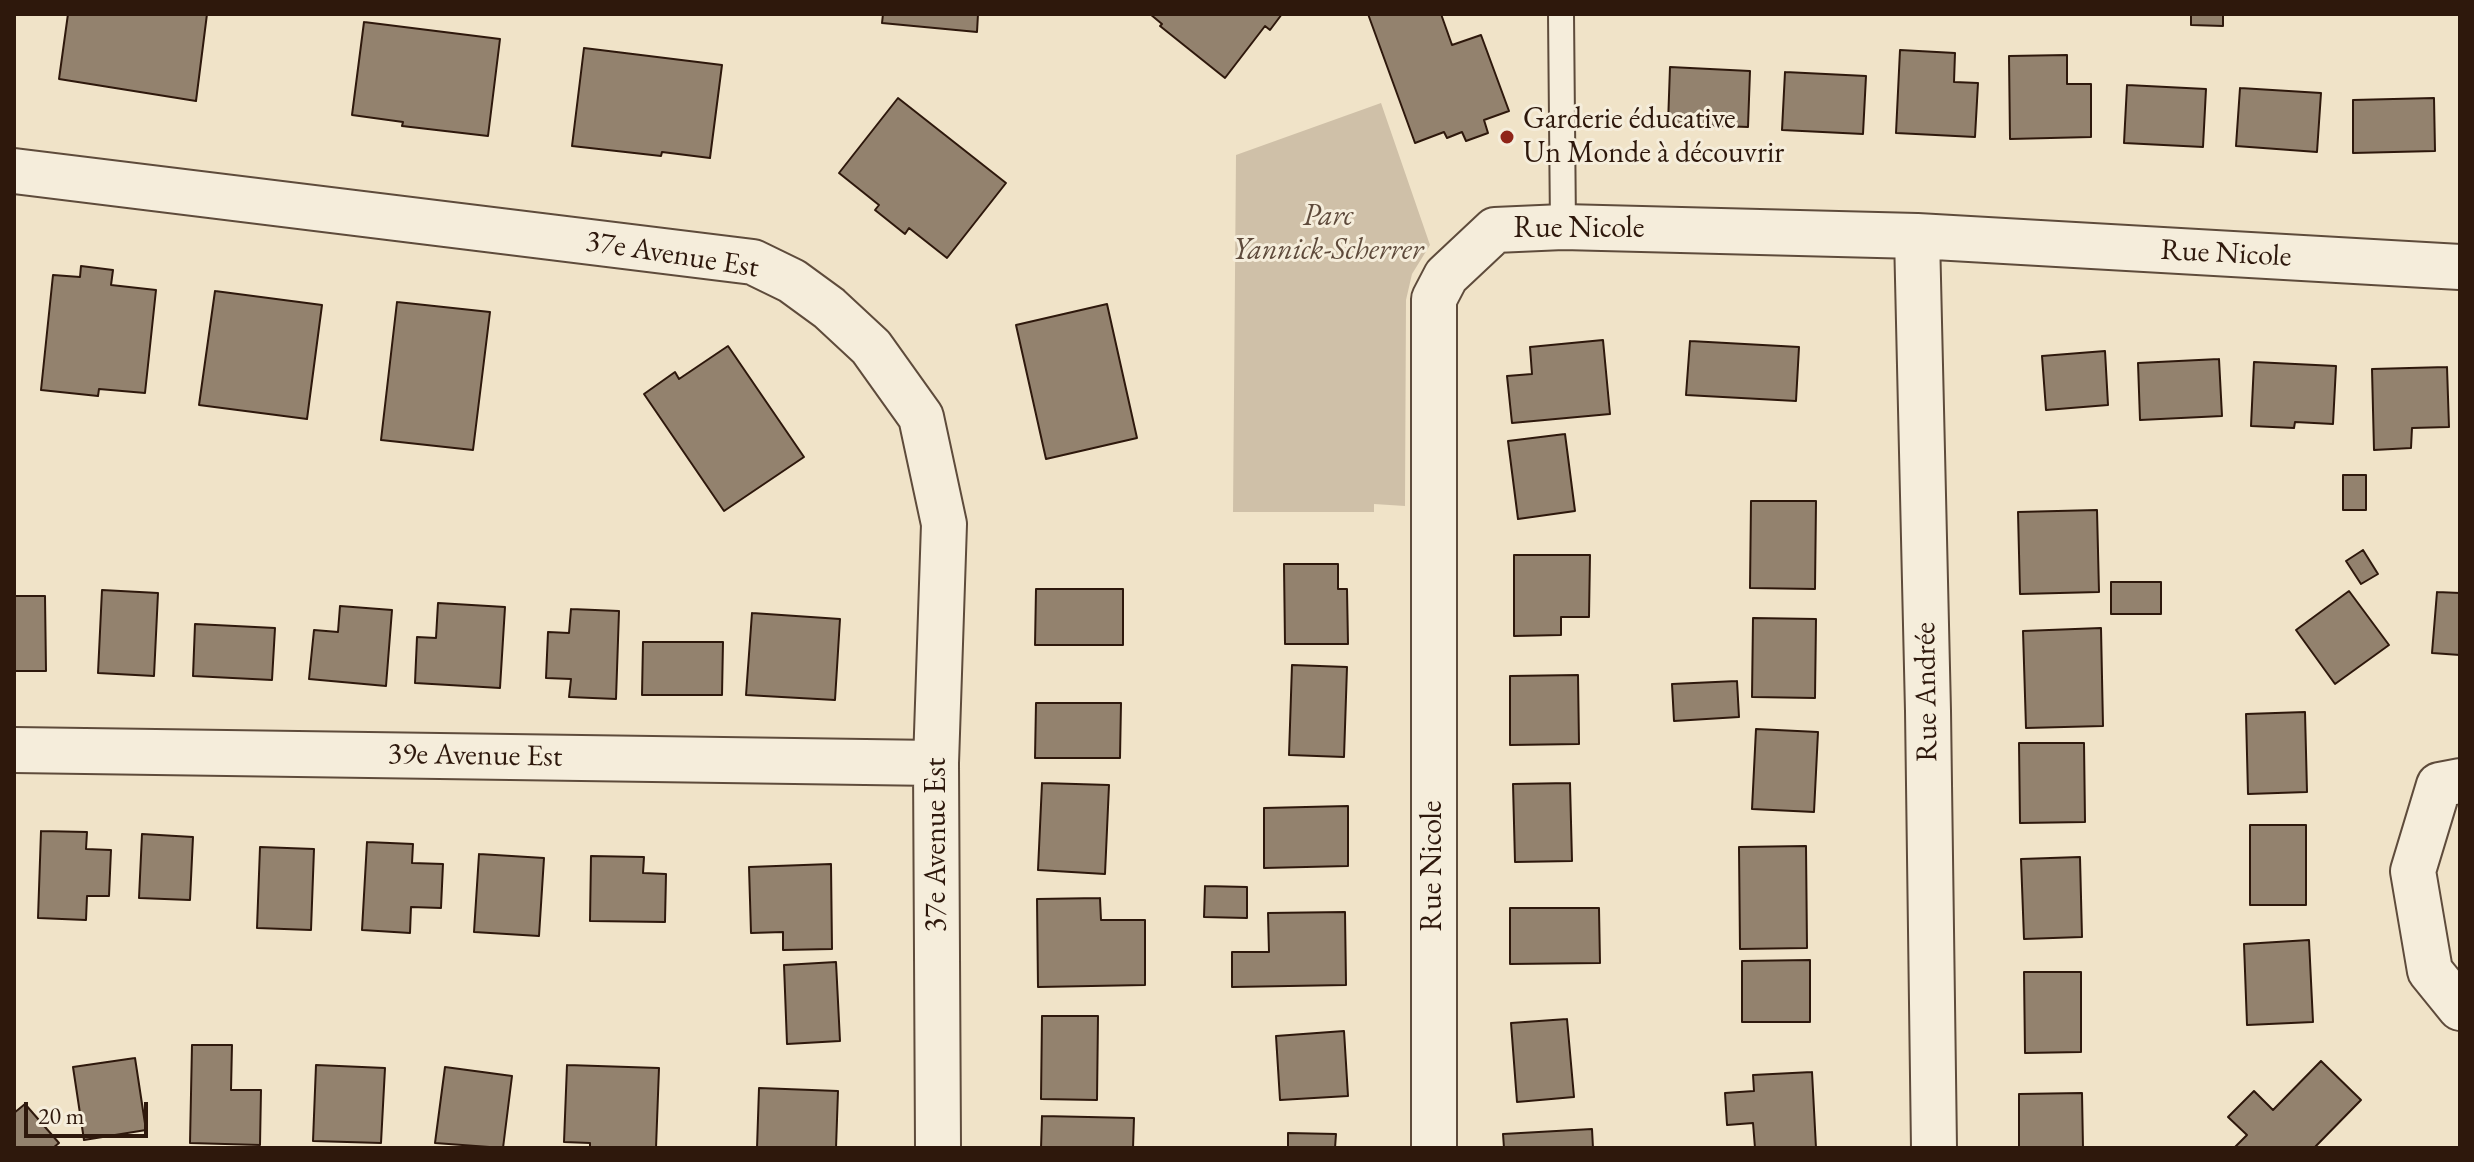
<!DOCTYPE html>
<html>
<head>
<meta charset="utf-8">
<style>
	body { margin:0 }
	#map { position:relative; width:2474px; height:1162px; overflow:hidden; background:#f0e3c8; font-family:"EB Garamond",serif }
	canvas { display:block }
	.frame { position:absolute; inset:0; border:16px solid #2e180c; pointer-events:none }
	.scale { position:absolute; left:24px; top:1102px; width:124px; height:36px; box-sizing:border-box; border:4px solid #2e180c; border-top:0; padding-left:10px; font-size:24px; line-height:28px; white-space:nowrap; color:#2e180c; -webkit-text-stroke:6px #f5eddb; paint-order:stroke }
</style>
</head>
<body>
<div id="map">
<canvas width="2474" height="1162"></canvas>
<div class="frame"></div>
<div class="scale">20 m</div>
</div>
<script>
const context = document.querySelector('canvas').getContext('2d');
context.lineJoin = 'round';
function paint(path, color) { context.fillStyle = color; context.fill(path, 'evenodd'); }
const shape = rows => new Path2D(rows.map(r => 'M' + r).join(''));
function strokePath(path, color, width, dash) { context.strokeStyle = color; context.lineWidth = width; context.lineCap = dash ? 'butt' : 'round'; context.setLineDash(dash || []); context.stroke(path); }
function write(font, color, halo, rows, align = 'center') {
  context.font = font + ' "EB Garamond",serif'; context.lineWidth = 6; context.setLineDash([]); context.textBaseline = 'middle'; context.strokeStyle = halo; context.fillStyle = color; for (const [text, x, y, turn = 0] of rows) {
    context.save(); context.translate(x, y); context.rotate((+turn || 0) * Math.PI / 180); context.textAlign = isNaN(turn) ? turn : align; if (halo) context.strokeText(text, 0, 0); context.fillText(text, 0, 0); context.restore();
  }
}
paint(shape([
	[1381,103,1430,245,1412,274,1406,300,1405,506,1374,504,1374,512,1233,512,1236,155]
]), '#cfc0a8');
const building = shape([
	[68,14,207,14,196,101,59,79,68,14],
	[883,14,978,14,977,32,882,23,883,14],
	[1150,14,1282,14,1270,30,1265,26,1225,78,1160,26,1162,24,1150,14],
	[1368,14,1441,14,1452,45,1481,35,1509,111,1484,120,1488,133,1466,141,1462,132,1447,138,1444,132,1415,143,1368,14],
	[2191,14,2223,14,2223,26,2191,25,2191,14],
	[364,22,500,39,488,136,402,126,403,122,352,115,364,22],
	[584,48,722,65,710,158,662,152,661,156,572,146,584,48],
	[1900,50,1955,53,1954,82,1978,83,1975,137,1896,133,1900,50],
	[2067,55,2067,84,2091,84,2091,137,2010,139,2009,56,2067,55],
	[1670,67,1750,71,1748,127,1668,124,1670,67],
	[1785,72,1866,76,1863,134,1782,130,1785,72],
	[2127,85,2206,89,2203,147,2124,143,2127,85],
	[2240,88,2321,93,2317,152,2236,146,2240,88],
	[898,98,1006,183,947,258,909,228,905,234,875,210,879,205,839,173,898,98],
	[2434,98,2435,151,2353,153,2353,100,2434,98],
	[81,266,113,270,111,285,156,290,145,393,99,389,98,396,41,390,53,275,80,277,81,266],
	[215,291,322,305,307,419,199,405,215,291],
	[397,302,490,312,473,450,381,440,397,302],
	[1107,304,1137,438,1046,459,1016,325,1107,304],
	[1603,340,1610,414,1512,423,1507,376,1532,374,1530,347,1603,340],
	[1690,341,1799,347,1796,401,1686,395,1690,341],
	[728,346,804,457,724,511,644,394,675,372,679,379,728,346],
	[2105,351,2108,405,2046,410,2042,356,2105,351],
	[2219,359,2222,416,2140,420,2138,363,2219,359],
	[2254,362,2336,366,2333,424,2295,422,2294,428,2251,426,2254,362],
	[2447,367,2449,427,2412,428,2411,448,2374,450,2372,369,2447,367],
	[1565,434,1575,511,1518,519,1508,441,1565,434],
	[2343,475,2366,475,2366,510,2343,510,2343,475],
	[1751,501,1816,501,1815,589,1750,588,1751,501],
	[2097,510,2099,592,2020,594,2018,512,2097,510],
	[2363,550,2378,574,2361,584,2346,561,2363,550],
	[1514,555,1590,555,1589,617,1561,617,1561,635,1514,636,1514,555],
	[1284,564,1338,564,1338,589,1347,589,1348,644,1285,644,1284,564],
	[2111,582,2161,582,2161,614,2111,614,2111,582],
	[1036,589,1123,589,1123,645,1035,645,1036,589],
	[102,590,158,593,154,676,98,673,102,590],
	[2349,591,2389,645,2335,684,2296,630,2349,591],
	[2437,592,2460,593,2460,655,2432,653,2437,592],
	[14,596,45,596,46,671,14,671,14,596],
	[438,603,505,607,500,688,415,683,417,637,436,638,438,603],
	[340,606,392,610,386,686,309,679,314,630,338,632,340,606],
	[571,609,619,611,616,699,569,697,571,679,546,678,548,632,569,633,571,609],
	[752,613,840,619,835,700,746,695,752,613],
	[1753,618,1816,619,1815,698,1752,697,1753,618],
	[195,624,275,628,272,680,193,676,195,624],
	[2101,628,2103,726,2026,728,2023,631,2101,628],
	[643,642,723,642,722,695,642,695,643,642],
	[1292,665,1347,667,1344,757,1289,755,1292,665],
	[1578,675,1579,744,1510,745,1510,676,1578,675],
	[1737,681,1739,717,1674,721,1672,684,1737,681],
	[1036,703,1121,703,1120,758,1035,758,1036,703],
	[2305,712,2307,792,2248,794,2246,714,2305,712],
	[1756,729,1818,732,1814,812,1752,809,1756,729],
	[2019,743,2084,743,2085,822,2020,823,2019,743],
	[1042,783,1109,785,1105,874,1038,870,1042,783],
	[1570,783,1572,861,1515,862,1513,784,1570,783],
	[1348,806,1348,866,1264,868,1264,808,1348,806],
	[2250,825,2306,825,2306,905,2250,905,2250,825],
	[41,831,87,832,86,849,111,850,109,896,87,896,86,920,38,918,41,831],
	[142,834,193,837,190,900,139,898,142,834],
	[367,842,413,844,412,863,443,864,441,908,411,907,410,933,362,930,367,842],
	[1806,846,1807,948,1740,949,1739,847,1806,846],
	[260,847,314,849,311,930,257,928,260,847],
	[479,854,544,858,539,936,474,932,479,854],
	[591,856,644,857,643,873,666,874,665,922,590,921,591,856],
	[2080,857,2082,937,2024,939,2021,859,2080,857],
	[831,864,832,949,783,950,783,932,751,933,749,867,831,864],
	[1205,886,1247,887,1247,918,1204,917,1205,886],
	[1100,898,1101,920,1145,920,1145,985,1038,987,1037,899,1100,898],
	[1510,908,1599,908,1600,963,1510,964,1510,908],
	[1345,912,1346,985,1232,987,1232,952,1269,952,1268,913,1345,912],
	[2309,940,2313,1022,2247,1025,2244,944,2309,940],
	[1810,960,1810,1022,1742,1022,1742,961,1810,960],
	[836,962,840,1041,787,1044,784,965,836,962],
	[2024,972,2081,972,2081,1052,2025,1053,2024,972],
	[1042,1016,1098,1016,1097,1100,1041,1099,1042,1016],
	[1567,1019,1574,1097,1517,1102,1511,1023,1567,1019],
	[1344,1031,1348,1096,1280,1100,1276,1036,1344,1031],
	[192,1045,232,1045,231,1090,261,1090,260,1145,190,1143,192,1045],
	[135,1058,146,1130,84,1140,73,1067,135,1058],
	[2321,1061,2361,1100,2314,1148,2234,1148,2247,1135,2228,1117,2254,1091,2273,1110,2321,1061],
	[316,1065,385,1068,381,1143,313,1141,316,1065],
	[567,1065,659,1068,656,1148,590,1148,590,1143,564,1142,567,1065],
	[445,1067,512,1076,503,1148,435,1143,445,1067],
	[1812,1072,1816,1148,1755,1148,1753,1123,1727,1125,1725,1093,1754,1091,1753,1075,1812,1072],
	[759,1088,838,1091,836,1148,757,1148,759,1088],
	[2082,1093,2083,1148,2019,1148,2019,1094,2082,1093],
	[25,1104,59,1143,53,1148,14,1148,14,1113,25,1104],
	[1042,1116,1134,1118,1133,1148,1041,1148,1042,1116],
	[1592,1129,1593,1148,1504,1148,1503,1134,1592,1129],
	[1288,1133,1336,1134,1335,1148,1288,1148,1288,1133]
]);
paint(building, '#93826e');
strokePath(building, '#2e180c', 2);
const service = shape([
	[1561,14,1563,227]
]);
const minor = shape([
	[14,171,753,262,792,281,829,308,871,347,921,417,944,524,936,763,938,1148],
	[1917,236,1928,711,1934,1148],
	[14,750,936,763],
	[2460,781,2439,785,2413,871,2430,971,2460,1008],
	[1434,1148,1434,299,1446,276,1495,230,1563,227,1917,236,2460,267]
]);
strokePath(service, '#5e4b3b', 28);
strokePath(minor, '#5e4b3b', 48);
strokePath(service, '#f5eddb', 24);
strokePath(minor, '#f5eddb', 44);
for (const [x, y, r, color] of [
	[1507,137,8,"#8f2418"]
]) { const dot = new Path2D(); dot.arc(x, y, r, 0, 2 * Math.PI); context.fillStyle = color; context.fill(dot); strokePath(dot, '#f5eddb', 3); }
write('30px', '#2e180c', '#f5eddb', [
	["Garderie éducative",1523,120],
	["Un Monde à découvrir",1523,154]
], 'left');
write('italic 30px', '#5e4a3b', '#f5eddb', [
	["Parc",1328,217],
	["Yannick-Scherrer",1328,251]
]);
write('30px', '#2e180c', '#f5eddb', [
	["Rue Nicole",1579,229],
	["Rue Nicole",2226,254,3],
	["37e Avenue Est",672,255,9],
	["Rue Andrée",1927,692,-91],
	["39e Avenue Est",475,756,1],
	["37e Avenue Est",937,845,-90],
	["Rue Nicole",1433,866,-90]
]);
</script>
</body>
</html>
